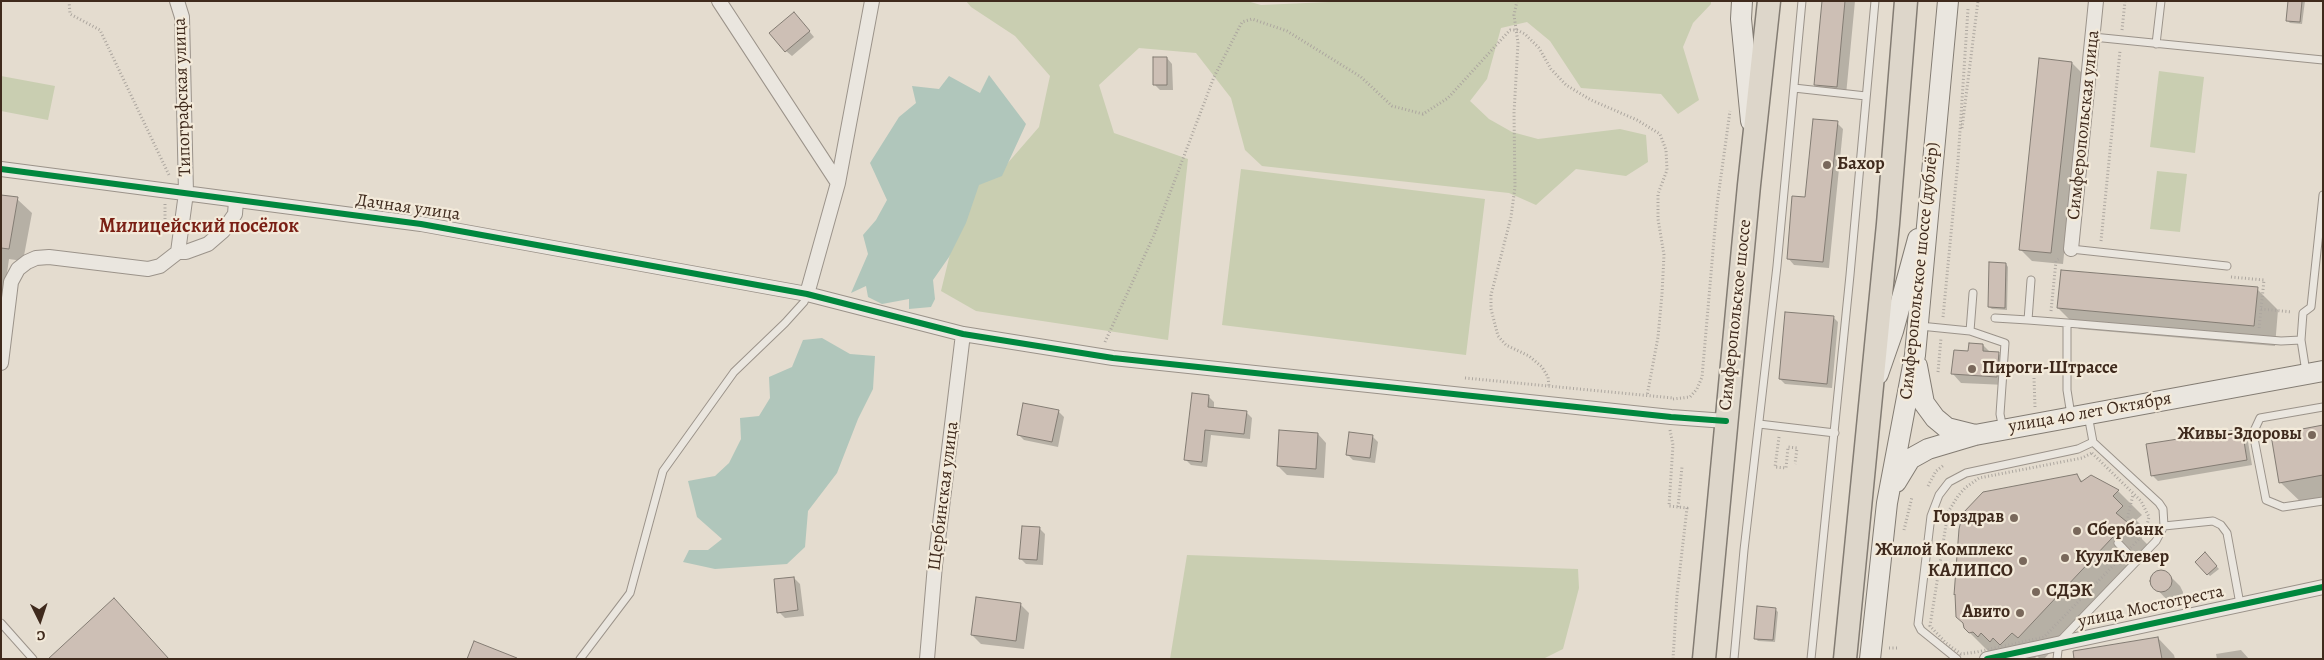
<!DOCTYPE html>
<html>
<head>
<meta charset="utf-8">
<style>
	body { margin:0 }
	#map { position:relative; width:2324px; height:660px; overflow:hidden; background:#e4dccf; font-family:Alegreya,serif }
	canvas { display:block }
	.frame { position:absolute; inset:0; border:2px solid #3f2a1d; pointer-events:none }
	.north { position:absolute; left:15px; top:595px; width:50px; height:50px; -webkit-text-stroke:4px #f3eada; paint-order:stroke; rotate:176deg; font-size:14px; font-weight:700; line-height:20px; text-align:center; color:#3f2a1d }
	.north::after { content:''; display:block; margin:auto; width:18px; height:22px; background:#3f2a1d; clip-path:polygon(50% 0,100% 100%,50% 72%,0 100%) }
</style>
</head>
<body>
<div id="map">
<canvas width="2324" height="660"></canvas>
<div class="frame"></div>
<div class="north">С</div>
</div>
<script>
const context = document.querySelector('canvas').getContext('2d');
context.lineJoin = 'round';
function paint(path, color) { context.fillStyle = color; context.fill(path, 'evenodd'); }
const shape = rows => new Path2D(rows.map(r => 'M' + r).join(''));
function strokePath(path, color, width, dash) { context.strokeStyle = color; context.lineWidth = width; context.lineCap = dash ? 'butt' : 'round'; context.setLineDash(dash || []); context.stroke(path); }
function write(font, color, halo, rows, align = 'center') {
  context.font = font + ' Alegreya,serif'; context.lineWidth = 4.5; context.setLineDash([]); context.textBaseline = 'middle'; context.strokeStyle = halo; context.fillStyle = color; for (const [text, x, y, turn = 0] of rows) {
    context.save(); context.translate(x, y); context.rotate((+turn || 0) * Math.PI / 180); context.textAlign = isNaN(turn) ? turn : align; if (halo) context.strokeText(text, 0, 0); context.fillText(text, 0, 0); context.restore();
  }
}
paint(shape([
	[966,1,1247,1,1261,5,1351,1,1711,1,1711,4,1693,23,1683,47,1699,100,1678,114,1661,94,1581,88,1550,41,1527,22,1501,28,1487,79,1470,101,1489,119,1512,132,1538,139,1620,129,1646,135,1648,162,1626,176,1576,169,1536,205,1509,193,1262,166,1245,150,1231,98,1196,53,1139,48,1099,85,1114,133,1188,159,1168,340,976,311,941,291,958,221,977,172,1006,165,1039,127,1050,76,1015,36,971,7],
	[2159,71,2204,77,2195,153,2150,147],
	[1,76,55,86,48,120,1,111],
	[1241,169,1485,199,1466,355,1222,325],
	[2157,171,2187,174,2180,232,2150,229],
	[1187,555,1578,569,1579,588,1563,649,1543,659,1170,659]
]), '#c9ceb1');
paint(shape([
	[989,75,1026,124,1002,176,979,185,966,223,949,257,933,280,935,299,931,307,909,309,909,299,882,304,868,297,866,286,851,293,868,254,863,235,876,220,887,200,870,163,899,117,916,103,912,86,939,89,949,76,980,93],
	[822,338,850,354,875,356,873,389,858,419,837,473,808,511,805,547,787,564,715,569,683,562,689,550,708,550,722,539,697,517,688,481,715,476,729,463,741,439,740,418,759,416,770,398,769,377,792,367,803,340]
]), '#b0c6bb');
paint(shape([
	[1823,1,1855,1,1846,95,1825,93,1816,84],
	[2290,1,2305,1,2302,24,2290,23,2287,20],
	[799,19,814,37,792,56,786,51],
	[1167,58,1172,64,1173,90,1160,90,1155,85],
	[2072,63,2083,74,2063,264,2032,261,2020,249],
	[1837,123,1843,129,1829,268,1794,265,1788,258,1806,199],
	[1,196,17,199,32,213,23,261,9,259,1,316],
	[2006,264,2008,267,2007,310,1992,309,1989,307],
	[2257,289,2278,310,2275,346,2079,329,2058,308],
	[1833,317,1838,322,1832,388,1785,384,1780,379],
	[1983,345,1990,352,1998,353,2007,362,2006,385,1961,383,1953,374,1970,352],
	[1208,396,1214,402,1214,409,1246,412,1252,418,1250,439,1211,435,1207,467,1191,465,1185,459],
	[1058,411,1064,417,1058,447,1024,440,1018,434],
	[2323,427,2323,503,2305,506,2280,482],
	[2242,430,2247,436,2252,465,2158,481,2152,475],
	[1318,434,1326,443,1324,478,1287,475,1278,466],
	[1372,436,1378,442,1375,463,1353,460,1347,454],
	[2076,475,2083,482,2118,491,2142,515,2136,520,2146,530,2140,537,2150,547,2044,659,2040,659,2037,656,2034,659,2008,659,1989,652,1965,628,1955,594,1960,529],
	[1039,528,1045,534,1043,565,1026,564,1020,558],
	[2205,554,2219,569,2210,576,2197,562],
	[2158,572,2168,574,2180,586,2183,592,2182,598,2177,602,2168,601,2152,584,2153,575],
	[794,578,800,584,804,616,785,618,779,612],
	[1020,604,1029,613,1024,649,981,644,972,635],
	[1775,609,1778,612,1775,642,1758,641,1755,638],
	[2158,638,2174,655,2175,659,2100,659],
	[2241,650,2249,659,2217,659,2216,654]
]), '#0003');
const building = shape([
	[1822,1,1845,1,1837,87,1814,85,1822,1],
	[2288,1,2302,1,2300,22,2286,21,2288,1],
	[794,12,810,31,785,52,769,33,794,12],
	[1153,57,1167,57,1167,85,1153,85,1153,57],
	[2039,58,2072,62,2051,253,2019,250,2039,58],
	[1813,119,1838,121,1823,262,1787,259,1792,196,1805,197,1813,119],
	[1,195,18,197,9,249,1,248,1,195],
	[1989,262,2006,263,2005,308,1988,307,1989,262],
	[2061,270,2258,287,2254,326,2057,308,2061,270],
	[1785,312,1834,316,1827,384,1779,379,1785,312],
	[1969,343,1983,344,1983,351,1999,352,1997,377,1951,374,1954,350,1968,351,1969,343],
	[1192,393,1209,395,1208,407,1247,411,1244,434,1205,430,1202,462,1184,460,1192,393],
	[1023,403,1059,410,1052,442,1017,435,1023,403],
	[2323,425,2323,475,2279,483,2271,435,2323,425],
	[2242,429,2247,460,2151,476,2146,444,2242,429],
	[1279,430,1318,433,1316,469,1277,466,1279,430],
	[1349,432,1373,435,1370,458,1346,455,1349,432],
	[2077,474,2081,482,2091,475,2119,490,2113,496,2123,506,2116,513,2127,522,2018,638,2012,633,2000,645,1993,638,1990,642,1981,633,1978,637,1973,632,1969,633,1964,628,1963,623,1956,617,1955,594,1954,595,1959,529,1963,513,1983,492,2077,474],
	[1022,526,1040,527,1037,560,1019,559,1022,526],
	[2205,552,2217,566,2207,575,2195,562,2205,552],
	'2150 581a11 11 0 1 1 22 0a11 11 0 1 1-22 0Z',
	[794,577,798,610,777,613,774,579,794,577],
	[976,597,1021,603,1016,641,971,635,976,597],
	[114,598,169,659,48,659,114,598],
	[1757,606,1776,608,1773,640,1754,639,1757,606],
	[2158,637,2162,659,2074,659,2073,651,2158,637],
	[474,641,517,658,517,659,467,659,474,641]
]);
paint(building, '#cdbfb5');
strokePath(building, '#837c73', 1);
const lane = shape([
	[2093,37,2323,60],
	[2156,44,2161,1],
	[1794,88,1866,96],
	[2071,249,2227,266],
	[2031,280,2028,320,2067,323],
	[1995,318,2028,320],
	[1920,326,1970,331,2005,343,2000,414,2003,429],
	[1970,331,1973,293],
	[2306,372,2301,340,2303,313,2311,307,2323,195],
	[2323,407,2260,418,2253,433,2266,500,2283,507,2323,501],
	[2071,415,2067,390,2067,323,2281,341,2301,340],
	[1759,424,1835,433],
	[2164,526,2213,521,2221,525,2227,533,2240,604],
	[2118,543,2135,561],
	[1,623,33,659],
	[580,659,630,593,663,471,734,372,785,323,804,302,807,294],
	[1734,659,1744,550,1777,266,1802,1],
	[1811,659,1850,275,1875,1],
	[1957,659,1921,630,1918,624,1931,516,1939,495,1949,482,1966,473,2078,449,2093,442,2088,415],
	[2057,659,2059,642,2156,541,2164,526,2163,509,2159,503,2093,442]
]);
const street = shape([
	[719,1,838,183],
	[1,169,421,224,807,294,963,334,1113,358,1671,417,1726,421],
	[2071,249,2096,1],
	[178,252,186,252,208,244,223,231,235,214,236,201],
	[807,294,838,183,872,1],
	[1,363,11,282,18,269,27,262,36,258,49,257,148,269,160,266,178,252,186,193,182,17,177,1],
	[927,659,935,565,963,334],
	[1987,659,2323,587]
]);
const secondary = shape([
	[1742,1,1741,19,1751,121],
	[1917,366,1924,403,1935,418,1947,428,1975,435],
	[1878,374,1893,331,1918,239],
	[1896,482,1910,459,1928,449,1975,435,2323,371],
	[1870,659,1887,503,1915,355,1948,1]
]);
const primary = shape([
	[1704,659,1749,185,1769,1],
	[1845,659,1888,224,1906,1]
]);
strokePath(lane, '#9b938a', 9);
strokePath(street, '#9b938a', 16);
strokePath(secondary, '#837c73', 22);
strokePath(primary, '#837c73', 25);
strokePath(shape([
	[69,1,70,14,100,30,169,175],
	[1517,1,1514,15,1518,43,1514,113,1515,187,1511,217,1491,295,1491,309,1498,336,1506,345,1529,356,1542,367,1548,377,1549,386],
	[2122,30,2125,1],
	[1962,128,1978,1],
	[165,204,165,223],
	[2101,241,2120,51],
	[2231,277,2264,280,2259,329],
	[2261,309,2292,312],
	[2051,311,2056,261,2060,258],
	[1943,317,1958,161,1968,9],
	[1105,342,1154,235,1214,77,1242,22,1252,19,1287,31,1361,77,1392,106,1423,114,1448,98,1510,30,1517,30,1525,34,1539,48,1551,69,1566,85,1591,100,1637,120,1660,134,1666,150,1667,170,1658,194,1658,219,1664,255,1662,294,1658,337,1647,396],
	[1938,372,1941,338],
	[1465,378,1673,398],
	[2034,378,2035,407],
	[1673,399,1690,397,1697,389,1702,377,1717,205,1730,111],
	[1670,430,1673,445,1669,506,1687,508,1677,595,1673,659],
	[1779,437,1775,467,1786,468,1788,447,1797,448,1795,464],
	[2092,453,2141,501,2149,517,2145,533,2044,637,1977,652,1961,654,1946,643,1930,626,1948,512,1958,496,1965,488,1979,478,2082,458,2092,453],
	[1928,486,1936,471,1944,465],
	[1678,507,1682,467],
	[1904,530,1912,497],
	[2126,535,2128,515,2133,495],
	[1889,648,1897,648]
]), '#aca69f', 3, [1, 2.5]);
strokePath(lane, '#eae6df', 7);
strokePath(street, '#eae6df', 14);
strokePath(secondary, '#eae6df', 20);
strokePath(primary, '#ddd6ca', 22);
strokePath(shape([
	[1,169,421,224,807,294,963,334,1113,358,1671,417,1726,421],
	[1987,659,2323,587]
]), '#00873e', 6);
for (const [x, y, r, color] of [
	[1827,165,5,"#79685b"],
	[1972,369,5,"#79685b"],
	[2312,435,5,"#79685b"],
	[2014,518,5,"#79685b"],
	[2077,531,5,"#79685b"],
	[2065,558,5,"#79685b"],
	[2023,561,5,"#79685b"],
	[2036,592,5,"#79685b"],
	[2020,613,5,"#79685b"]
]) { const dot = new Path2D(); dot.arc(x, y, r, 0, 2 * Math.PI); context.fillStyle = color; context.fill(dot); strokePath(dot, '#f3eada', 2); }
write('18px', '#3f2a1d', '#f3eada', [
	["Типографская улица",183,97,-92],
	["Симферопольская улица",2084,125,-84],
	["Дачная улица",408,208,8],
	["Симферопольское шоссе (дублёр)",1920,271,-84],
	["Симферопольское шоссе",1736,315,-84],
	["улица 40 лет Октября",2090,413,-10],
	["Щербинская улица",944,496,-83],
	["улица Мостотреста",2151,607,-12]
]);
write('bold 18px', '#3f2a1d', '#f3eada', [
	["Бахор",1837,165],
	["Пироги-Штрассе",1982,369],
	["Живы-Здоровы",2302,435,"right"],
	["Горздрав",2004,518,"right"],
	["Сбербанк",2087,531],
	["Жилой Комплекс",2013,551,"right"],
	["КАЛИПСО",2013,572,"right"],
	["КуулКлевер",2075,558],
	["СДЭК",2046,592],
	["Авито",2010,613,"right"]
], 'left');
write('bold 20px', '#7a1f14', '#f3eada', [
	["Милицейский посёлок",199,227]
]);
</script>
</body>
</html>
